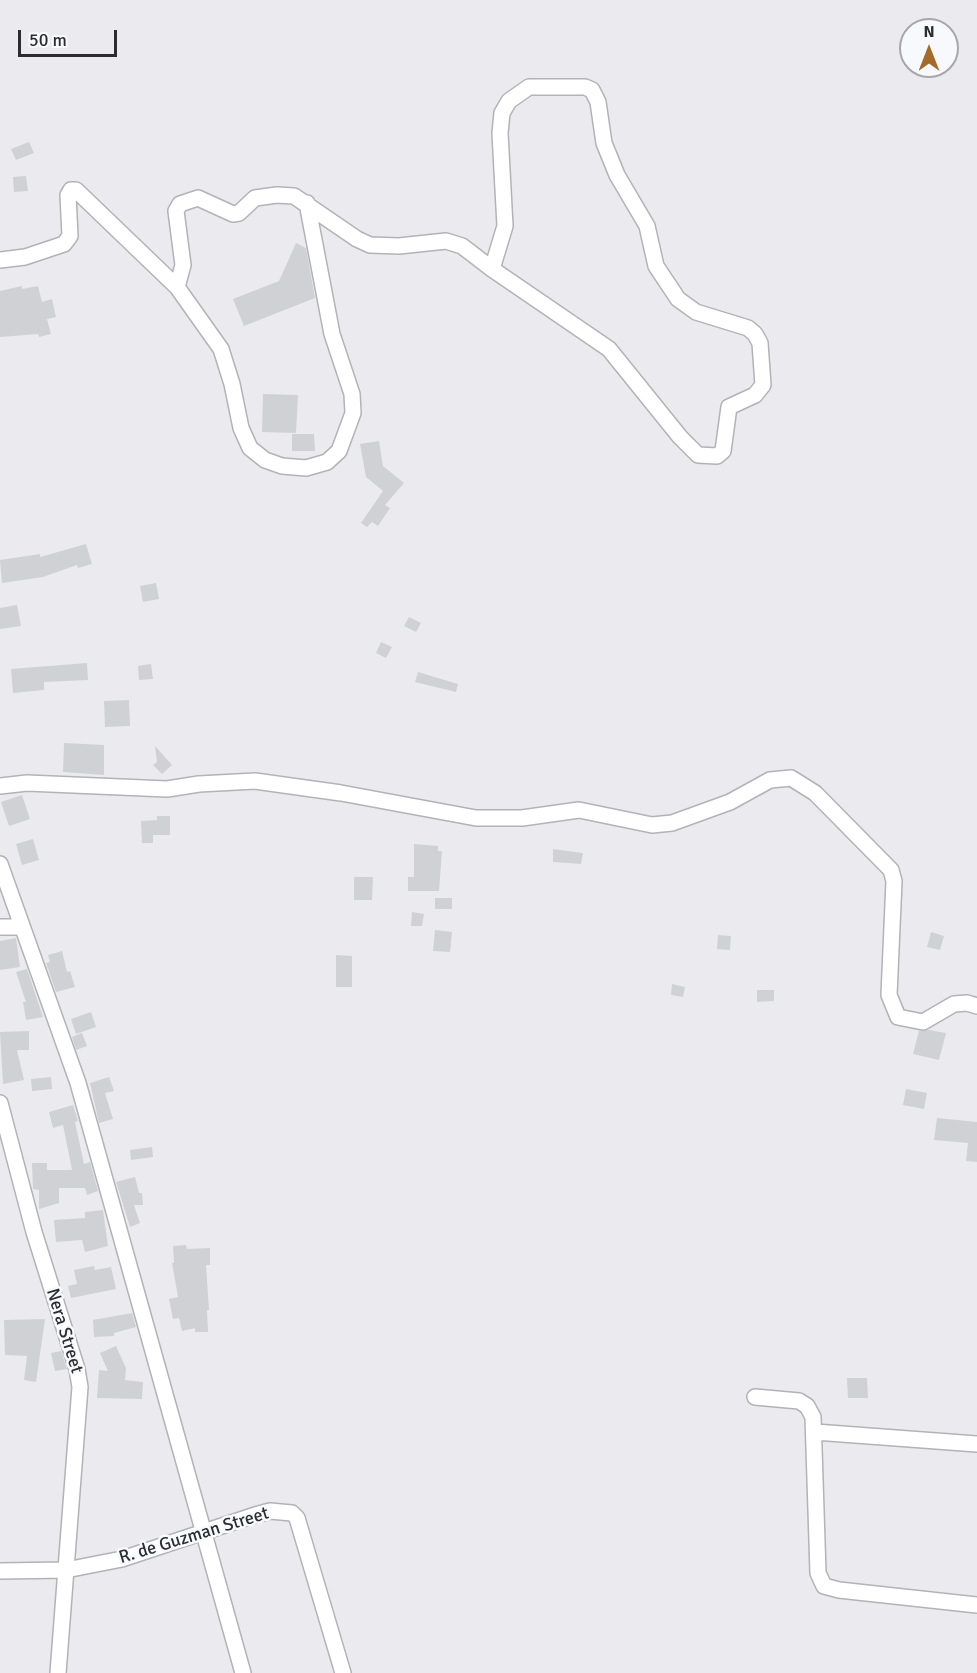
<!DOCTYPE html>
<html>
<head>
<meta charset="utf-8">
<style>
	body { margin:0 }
	#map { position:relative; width:977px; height:1673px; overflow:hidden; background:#ebebef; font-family:Signika,sans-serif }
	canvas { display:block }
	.north { position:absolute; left:899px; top:18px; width:60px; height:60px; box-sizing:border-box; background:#f8f9fd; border:2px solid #a7a7ab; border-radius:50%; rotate:0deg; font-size:16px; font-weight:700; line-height:24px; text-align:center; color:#2d2d2f }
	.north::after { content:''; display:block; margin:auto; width:21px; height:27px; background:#a36a28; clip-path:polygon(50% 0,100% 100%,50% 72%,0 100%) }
	.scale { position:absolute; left:18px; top:30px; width:99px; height:27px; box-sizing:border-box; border:3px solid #2d2d2f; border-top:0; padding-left:8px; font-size:18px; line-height:21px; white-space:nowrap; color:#2d2d2f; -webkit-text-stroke:4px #f8f9fd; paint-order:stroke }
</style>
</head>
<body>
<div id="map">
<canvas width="977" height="1673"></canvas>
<div class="north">N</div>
<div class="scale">50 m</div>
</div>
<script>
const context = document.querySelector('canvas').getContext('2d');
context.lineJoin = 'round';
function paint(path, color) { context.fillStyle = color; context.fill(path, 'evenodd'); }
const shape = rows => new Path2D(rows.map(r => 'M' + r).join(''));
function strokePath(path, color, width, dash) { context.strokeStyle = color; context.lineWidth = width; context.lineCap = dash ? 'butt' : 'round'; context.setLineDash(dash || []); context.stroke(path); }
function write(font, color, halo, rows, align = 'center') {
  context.font = font + ' Signika,sans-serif'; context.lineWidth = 5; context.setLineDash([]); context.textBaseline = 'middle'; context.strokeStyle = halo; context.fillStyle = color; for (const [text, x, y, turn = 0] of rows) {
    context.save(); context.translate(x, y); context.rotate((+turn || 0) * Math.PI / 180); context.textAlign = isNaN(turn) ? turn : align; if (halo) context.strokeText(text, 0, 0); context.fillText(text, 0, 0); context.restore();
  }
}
paint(shape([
	[29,142,34,153,16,160,11,149],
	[26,176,28,191,14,192,13,177],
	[296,243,306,248,315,298,244,326,233,299,279,281],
	[22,286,22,289,38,286,42,302,52,299,56,317,47,319,51,334,39,337,38,334,0,337,0,291],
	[263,394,298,395,296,433,262,432],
	[292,434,314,434,315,451,292,451],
	[379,441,383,466,404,483,385,505,390,508,378,526,372,522,367,527,361,523,383,491,366,477,360,444],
	[86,544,92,564,78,568,77,565,43,577,2,583,0,560,40,554,40,557],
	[156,583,159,599,143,602,140,586],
	[17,605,21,626,0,629,0,608],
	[409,617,421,623,416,632,404,626],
	[381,642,392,647,386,658,376,653],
	[87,663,88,680,44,682,44,690,13,693,11,669],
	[151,664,153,679,139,680,138,666],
	[418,672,458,684,456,692,415,682],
	[129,700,130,726,105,727,104,701],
	[64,743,104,745,104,775,63,772],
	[155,746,172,765,162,774,153,765,157,762],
	[22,795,30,819,9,826,1,802],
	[157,816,170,816,170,835,153,835,153,843,142,843,141,821,157,820],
	[33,839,39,860,22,865,16,844],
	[414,844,438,846,438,851,442,851,439,891,408,891,408,877,414,877],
	[553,849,583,853,581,864,553,862],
	[354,877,373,877,372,900,354,900],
	[435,898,452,898,452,909,435,909],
	[412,912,424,914,422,926,411,926],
	[435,930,452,932,450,952,433,951],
	[931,932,944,936,940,950,927,947],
	[718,935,731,936,730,950,717,949],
	[16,938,20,967,0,970,0,941],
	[62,951,67,972,70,971,75,987,56,992,46,963,50,962,48,955],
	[336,955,352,956,352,987,336,987],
	[27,969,43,1017,26,1020,23,1002,26,1002,16,972],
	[672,984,685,987,683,997,671,995],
	[757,990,774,990,774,1001,757,1002],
	[91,1012,96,1027,76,1034,71,1019],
	[929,1030,946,1033,939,1060,913,1054,919,1031],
	[29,1031,29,1050,17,1050,24,1080,3,1084,0,1032],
	[82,1033,87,1046,76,1050,72,1037],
	[51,1077,52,1089,32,1091,31,1079],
	[109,1077,114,1091,105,1093,113,1119,99,1123,90,1083],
	[906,1089,927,1093,924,1109,903,1105],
	[73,1105,78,1121,75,1122,84,1164,90,1162,98,1191,87,1195,85,1188,59,1188,59,1203,39,1209,39,1190,33,1189,32,1163,47,1163,47,1170,72,1170,63,1125,53,1128,49,1112],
	[937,1118,977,1122,977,1162,966,1161,968,1143,934,1140],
	[152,1147,153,1157,131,1160,130,1150],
	[135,1177,139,1193,142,1193,143,1205,134,1205,140,1223,130,1227,116,1182],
	[103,1210,108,1246,85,1252,82,1240,56,1242,54,1220,85,1218,85,1212],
	[186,1245,187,1249,210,1248,210,1265,206,1265,209,1310,207,1310,208,1332,195,1332,195,1328,182,1331,179,1318,173,1319,169,1299,178,1297,172,1263,174,1263,173,1246],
	[94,1266,95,1270,111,1267,116,1289,71,1298,68,1286,77,1284,74,1270],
	[132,1313,136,1327,114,1333,114,1336,94,1337,93,1320],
	[45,1319,36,1382,24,1380,27,1356,5,1355,4,1320],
	[116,1346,126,1368,125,1380,143,1382,142,1399,97,1398,99,1370,108,1371,100,1353],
	[61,1351,67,1369,55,1371,51,1353],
	[847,1378,867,1378,868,1398,848,1398]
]), '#d0d1d5');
const street = shape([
	[0,260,25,257,64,244,70,236,68,195,71,190,76,190,177,287,221,349,232,384,241,428,250,448,265,460,282,466,306,468,327,462,339,451,353,413,352,394,332,334,307,203],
	[177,287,183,265,176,211,180,204,198,198,233,214,239,213,255,198,277,195,294,196,357,239,370,245,399,246,446,241,462,246,492,269,609,349,680,437,698,455,717,456,723,451,729,407,755,395,763,385,760,343,755,334,748,328,696,312,678,299,656,266,647,226,617,175,604,143,598,102,592,90,585,87,529,87,509,101,502,113,500,133,505,226,492,269],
	[0,786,27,783,167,789,199,784,255,781,341,793,476,818,522,818,579,810,652,825,672,823,730,802,770,780,791,778,815,793,891,870,894,881,889,995,898,1017,923,1022,954,1004,967,1003,977,1006],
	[0,864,78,1083,243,1673],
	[0,927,21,927],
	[0,1103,34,1232,77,1369,80,1387,58,1673],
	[755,1397,799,1401,807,1406,813,1417,818,1573,824,1586,839,1590,977,1605],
	[815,1432,977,1444],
	[0,1571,66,1570,122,1559,255,1515,270,1511,292,1513,297,1518,343,1673]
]);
strokePath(street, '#b3b3b7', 18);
strokePath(street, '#fff', 15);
write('18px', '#2d2d2f', '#f8f9fd', [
	["Nera Street",64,1331,73],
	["R. de Guzman Street",194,1536,-17]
]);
</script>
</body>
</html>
